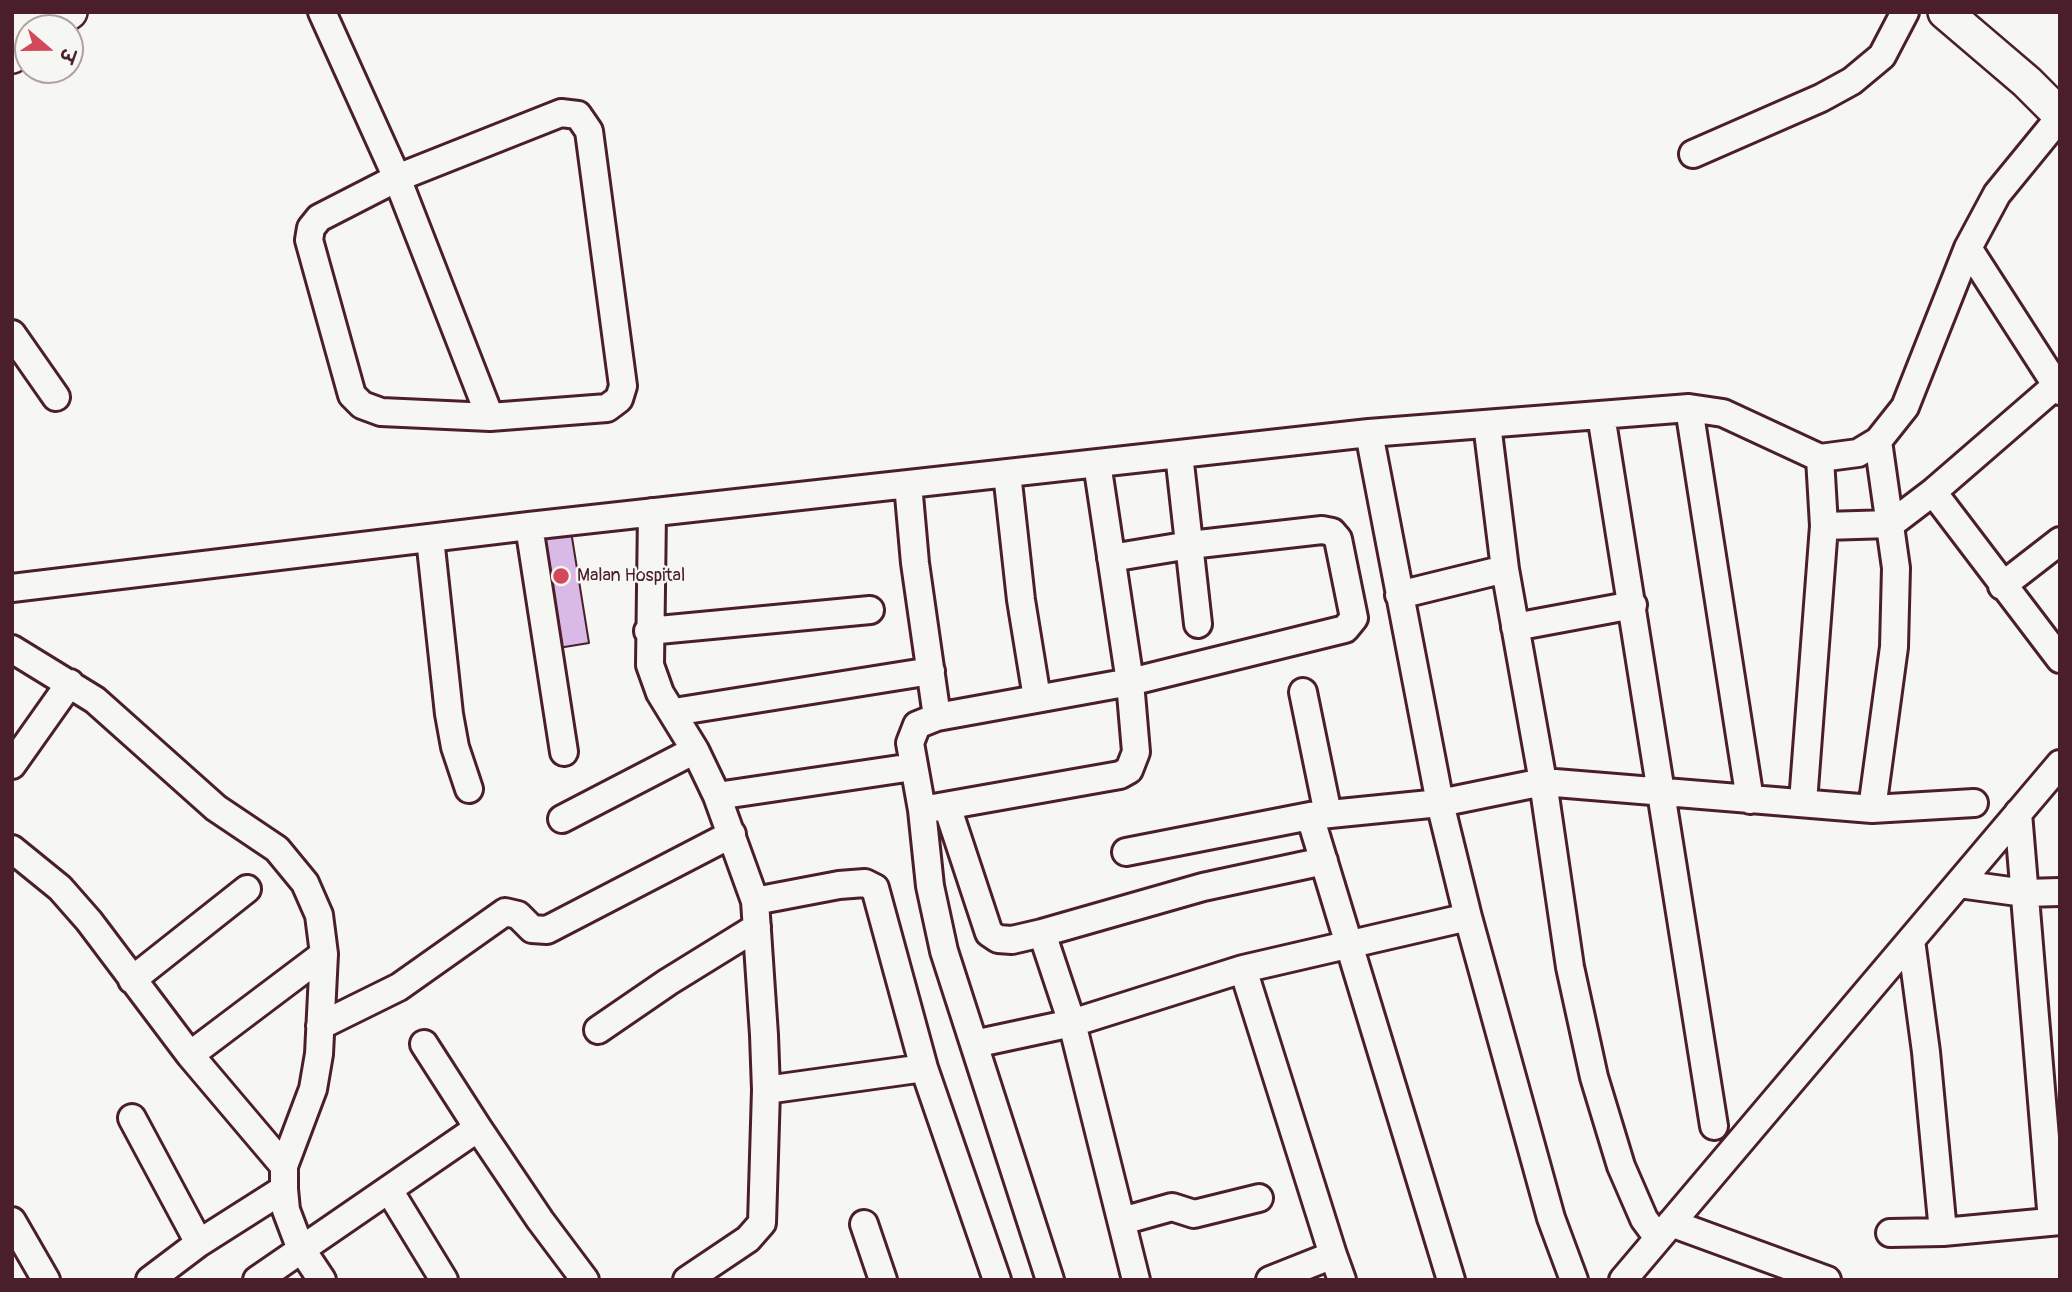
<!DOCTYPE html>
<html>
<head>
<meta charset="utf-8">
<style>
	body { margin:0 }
	#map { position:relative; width:2072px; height:1292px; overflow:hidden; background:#f6f6f2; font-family:Pangolin,"Playpen Sans Deva",sans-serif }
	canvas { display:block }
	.frame { position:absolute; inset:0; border:14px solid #4a1f2b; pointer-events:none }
	.north { position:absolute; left:14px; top:14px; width:70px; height:70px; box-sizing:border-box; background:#f6f6f2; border:2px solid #b1a0a2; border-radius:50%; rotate:110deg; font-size:19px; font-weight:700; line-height:28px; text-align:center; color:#4a1f2b }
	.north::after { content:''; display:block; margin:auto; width:24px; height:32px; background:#d1495b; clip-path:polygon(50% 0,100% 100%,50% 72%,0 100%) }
</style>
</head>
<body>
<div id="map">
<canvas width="2072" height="1292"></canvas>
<div class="frame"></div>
<div class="north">उ</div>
</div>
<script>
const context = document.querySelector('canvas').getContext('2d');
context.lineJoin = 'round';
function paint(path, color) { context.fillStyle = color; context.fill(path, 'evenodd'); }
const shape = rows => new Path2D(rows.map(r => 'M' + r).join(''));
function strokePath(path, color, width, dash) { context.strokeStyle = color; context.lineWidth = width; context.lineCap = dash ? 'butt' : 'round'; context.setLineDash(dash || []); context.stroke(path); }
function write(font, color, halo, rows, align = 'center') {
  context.font = font + ' Pangolin,sans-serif'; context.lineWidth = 5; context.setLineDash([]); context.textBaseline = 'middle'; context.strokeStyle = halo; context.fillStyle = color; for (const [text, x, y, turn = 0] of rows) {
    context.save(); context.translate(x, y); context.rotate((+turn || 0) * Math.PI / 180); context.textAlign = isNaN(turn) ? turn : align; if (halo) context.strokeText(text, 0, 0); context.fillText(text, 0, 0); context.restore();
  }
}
const building = shape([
	[570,525,589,643,552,649,534,531,570,525]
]);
paint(building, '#d9b9e6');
strokePath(building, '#4a1f2b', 2);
const minor = shape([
	[322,12,397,178,490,417,607,408,619,399,623,386,589,131,578,115,561,113,397,178,319,218,311,228,309,240,352,395,362,405,381,412,490,417],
	[1693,154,1821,98,1852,81,1882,56,1905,12],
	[1968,248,2060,391],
	[12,334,56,397],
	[1689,408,1750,800],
	[1601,415,1714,1126],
	[1487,424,1505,569,1543,782,1570,967,1594,1077,1621,1166,1644,1219,1658,1238],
	[1179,454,1198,624],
	[1097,463,1130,682,1345,629,1354,618,1338,539,1332,532,1322,530,1190,545,1111,558],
	[1007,473,1021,600,1037,698],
	[908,484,915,563,937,717],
	[1933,492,2060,659],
	[652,512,650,665,660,693,695,750,717,796,755,901,764,1035,766,1090,762,1223,748,1239,687,1280],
	[529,526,564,752],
	[1824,526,1891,524,1933,492,2060,382],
	[430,538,449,714,455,747,469,789],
	[2002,586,2060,541],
	[12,588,529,526,1369,433,1689,408,1723,413,1820,458,1858,453,1878,441,1905,407,1968,248,1997,194,2060,117],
	[1399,595,1505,569],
	[1515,627,1633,605],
	[648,631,870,610],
	[12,649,95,700,216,808,277,849,305,883,319,915,324,954,319,1054,313,1089,284,1166,284,1189,286,1210,300,1247,322,1280],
	[1303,692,1328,814],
	[674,712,931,671],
	[12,765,70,683],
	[717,796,913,767],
	[1803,802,1824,526,1820,458],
	[947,806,989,933,998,939,1012,940,1042,933,1072,1023,1136,1280],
	[1872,809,1894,647,1896,568,1878,441],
	[922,810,1120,775,1129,770,1136,752,1130,682,937,717,917,725,910,743,922,810,930,886,944,951,1050,1280],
	[2018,813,2052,1221],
	[1310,816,1451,1280],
	[562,819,695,750],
	[12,849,60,888,89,921,190,1055,284,1166],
	[1126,852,1310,816,1440,803,1543,782,1872,809,1974,803],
	[1959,884,2025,893,2060,892],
	[755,901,839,885,865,883,875,888,924,1068,997,1280],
	[1468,917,1551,1218,1574,1280],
	[1042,933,1203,887,1324,861],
	[1911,940,1926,1052,1943,1232],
	[1243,969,1333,1255,1270,1280],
	[132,980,247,889],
	[320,1026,399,987,505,912,518,915,532,929,547,930,732,834],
	[598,1030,668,982,757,927],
	[974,1044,1072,1023,1243,969,1468,917,1440,803,1369,433],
	[190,1055,324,954],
	[766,1090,924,1068],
	[132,1118,199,1243,284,1189],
	[478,1128,540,1220,585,1280],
	[389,1190,444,1280],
	[12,1221,46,1280],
	[1122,1221,1172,1207,1194,1214,1259,1198],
	[1671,1223,1827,1280],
	[864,1224,883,1280],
	[1890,1233,1943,1232,2060,1221],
	[1333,1255,1342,1280],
	[150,1280,199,1243],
	[257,1280,478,1128,424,1044],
	[1623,1280,2060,764]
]);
const major = shape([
	[1945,12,2027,82,2060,115],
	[12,28,32,12],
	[49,28,70,12],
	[12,56,28,44]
]);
strokePath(minor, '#4a1f2b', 32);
strokePath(major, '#4a1f2b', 38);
strokePath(minor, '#f6f6f2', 26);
strokePath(major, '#f6f6f2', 33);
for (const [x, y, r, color] of [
	[561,576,9,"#d1495b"]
]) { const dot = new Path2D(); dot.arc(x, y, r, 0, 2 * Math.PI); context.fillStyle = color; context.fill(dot); strokePath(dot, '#f6f6f2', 2.5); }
write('18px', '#4a1f2b', '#f6f6f2', [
	["Malan Hospital",577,576]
], 'left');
</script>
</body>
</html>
